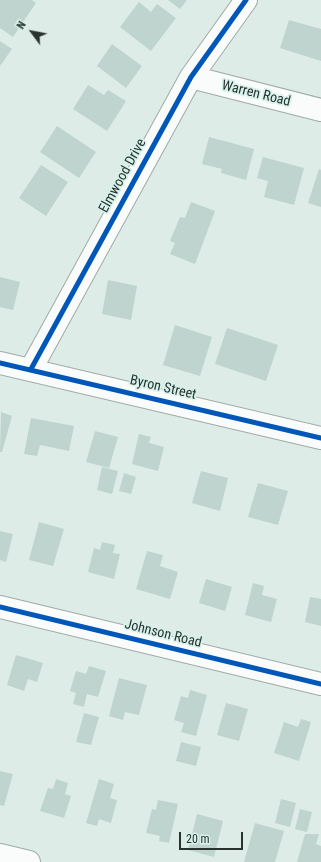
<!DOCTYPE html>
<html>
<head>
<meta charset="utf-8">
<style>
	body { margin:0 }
	#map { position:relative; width:321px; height:862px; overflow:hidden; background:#ddece7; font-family:"Roboto Condensed",sans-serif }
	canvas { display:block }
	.north { position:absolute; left:12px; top:12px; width:40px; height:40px; -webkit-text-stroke:3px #d7f2ea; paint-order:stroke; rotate:302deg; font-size:11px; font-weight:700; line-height:16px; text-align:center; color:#28322f }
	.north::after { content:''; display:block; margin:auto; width:14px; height:18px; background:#28322f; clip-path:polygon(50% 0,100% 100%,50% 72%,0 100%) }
	.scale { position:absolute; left:179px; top:832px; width:64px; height:18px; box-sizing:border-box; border:2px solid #28322f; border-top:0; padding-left:5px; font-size:12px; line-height:14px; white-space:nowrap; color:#28322f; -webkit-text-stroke:3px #d7f2ea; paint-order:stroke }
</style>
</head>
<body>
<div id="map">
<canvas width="321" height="862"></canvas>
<div class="north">N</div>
<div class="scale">20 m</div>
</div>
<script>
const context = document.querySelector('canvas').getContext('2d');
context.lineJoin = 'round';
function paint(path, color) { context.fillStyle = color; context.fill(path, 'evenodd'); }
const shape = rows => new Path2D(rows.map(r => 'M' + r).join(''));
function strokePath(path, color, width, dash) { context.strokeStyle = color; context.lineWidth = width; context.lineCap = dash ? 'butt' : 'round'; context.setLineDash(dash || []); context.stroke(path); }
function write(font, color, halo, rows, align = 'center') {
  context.font = font + ' "Roboto Condensed",sans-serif'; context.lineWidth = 3.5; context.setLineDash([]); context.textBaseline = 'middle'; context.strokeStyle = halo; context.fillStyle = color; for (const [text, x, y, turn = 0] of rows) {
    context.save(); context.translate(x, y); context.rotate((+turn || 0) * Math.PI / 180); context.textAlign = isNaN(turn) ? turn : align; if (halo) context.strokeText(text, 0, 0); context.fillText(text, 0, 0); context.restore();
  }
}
paint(shape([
	[0,0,32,0,36,3,13,37,0,28],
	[168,0,187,0,180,9],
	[139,2,151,12,157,4,176,18,151,51,120,27],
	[289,20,321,29,321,61,280,48],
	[0,41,12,49,0,66],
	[112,44,142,66,126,88,97,66],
	[88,85,104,95,108,90,126,101,107,131,73,109],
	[57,126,96,152,79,178,40,152],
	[209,137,254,149,246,180,221,173,222,169,202,164],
	[263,157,304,168,294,205,264,197,268,181,257,178],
	[41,165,68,182,46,216,19,198],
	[319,169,321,170,321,207,308,203],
	[191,202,215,211,195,264,170,254,175,243,170,241,180,217,185,218],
	[0,277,20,282,13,310,0,307],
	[108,280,137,286,131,320,102,314],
	[175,325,212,337,200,376,163,365],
	[227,328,278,345,266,381,215,364],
	[1,412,12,416,2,452,0,452],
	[31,418,74,426,69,451,40,445,37,456,24,454],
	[95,431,118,437,109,468,86,462],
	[139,434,151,437,149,443,164,447,158,471,132,464],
	[102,467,118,471,112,494,97,490],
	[201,471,228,478,220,511,192,503],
	[124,473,136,477,131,494,119,491],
	[258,483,288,491,278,525,248,517],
	[39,522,64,529,53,566,29,560],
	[0,531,13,534,6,562,0,560],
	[102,542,115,545,113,553,120,554,114,579,88,572,94,548,100,550],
	[147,551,163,555,160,566,178,572,170,599,136,589],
	[206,579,232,587,225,611,199,603],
	[253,583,264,586,262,595,277,599,271,622,245,615],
	[310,597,321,599,321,626,305,622],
	[16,655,43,663,37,682,28,679,24,691,7,685],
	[89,666,106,671,98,697,87,694,84,707,73,704,76,693,70,691,76,671,86,674],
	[119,678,147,685,139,715,125,712,123,720,109,716],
	[190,690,207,695,196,736,181,732,184,723,174,720,181,696,188,698],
	[226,703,248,709,239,741,217,735],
	[84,713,99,717,91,745,76,742],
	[301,719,311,722,299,761,274,753,284,722,298,727],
	[181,742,201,747,196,766,176,761],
	[0,771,13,774,4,806,0,805],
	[56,779,68,783,65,794,71,796,64,818,40,811,48,788,53,789],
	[99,779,114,784,110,798,117,800,111,823,99,819,97,826,86,823],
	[281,799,296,803,290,827,275,823],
	[158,800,178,804,169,843,159,841,160,836,146,833,152,809,156,810],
	[300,809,312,812,307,832,295,829],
	[197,814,223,821,214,857,188,850],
	[255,823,284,831,275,862,244,862],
	[305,834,319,834,316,844,321,846,321,862,297,862]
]), '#bfd4ce');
const minor = shape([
	[191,77,321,110],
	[31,369,191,77,246,0],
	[0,607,321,684],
	[0,855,29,862]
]);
const tertiary = shape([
	[0,363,321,438]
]);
strokePath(minor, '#9faba7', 24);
strokePath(tertiary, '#9faba7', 24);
strokePath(minor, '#fafcfb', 22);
strokePath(tertiary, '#fafcfb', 22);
strokePath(shape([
	[0,363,321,438],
	[31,369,191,77,246,0],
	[0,607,321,684]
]), '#0057b8', 5);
write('14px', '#28322f', '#d7f2ea', [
	["Warren Road",256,94,14],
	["Elmwood Drive",123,176,-61],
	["Byron Street",163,388,13],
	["Johnson Road",163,634,14]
]);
</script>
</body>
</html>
